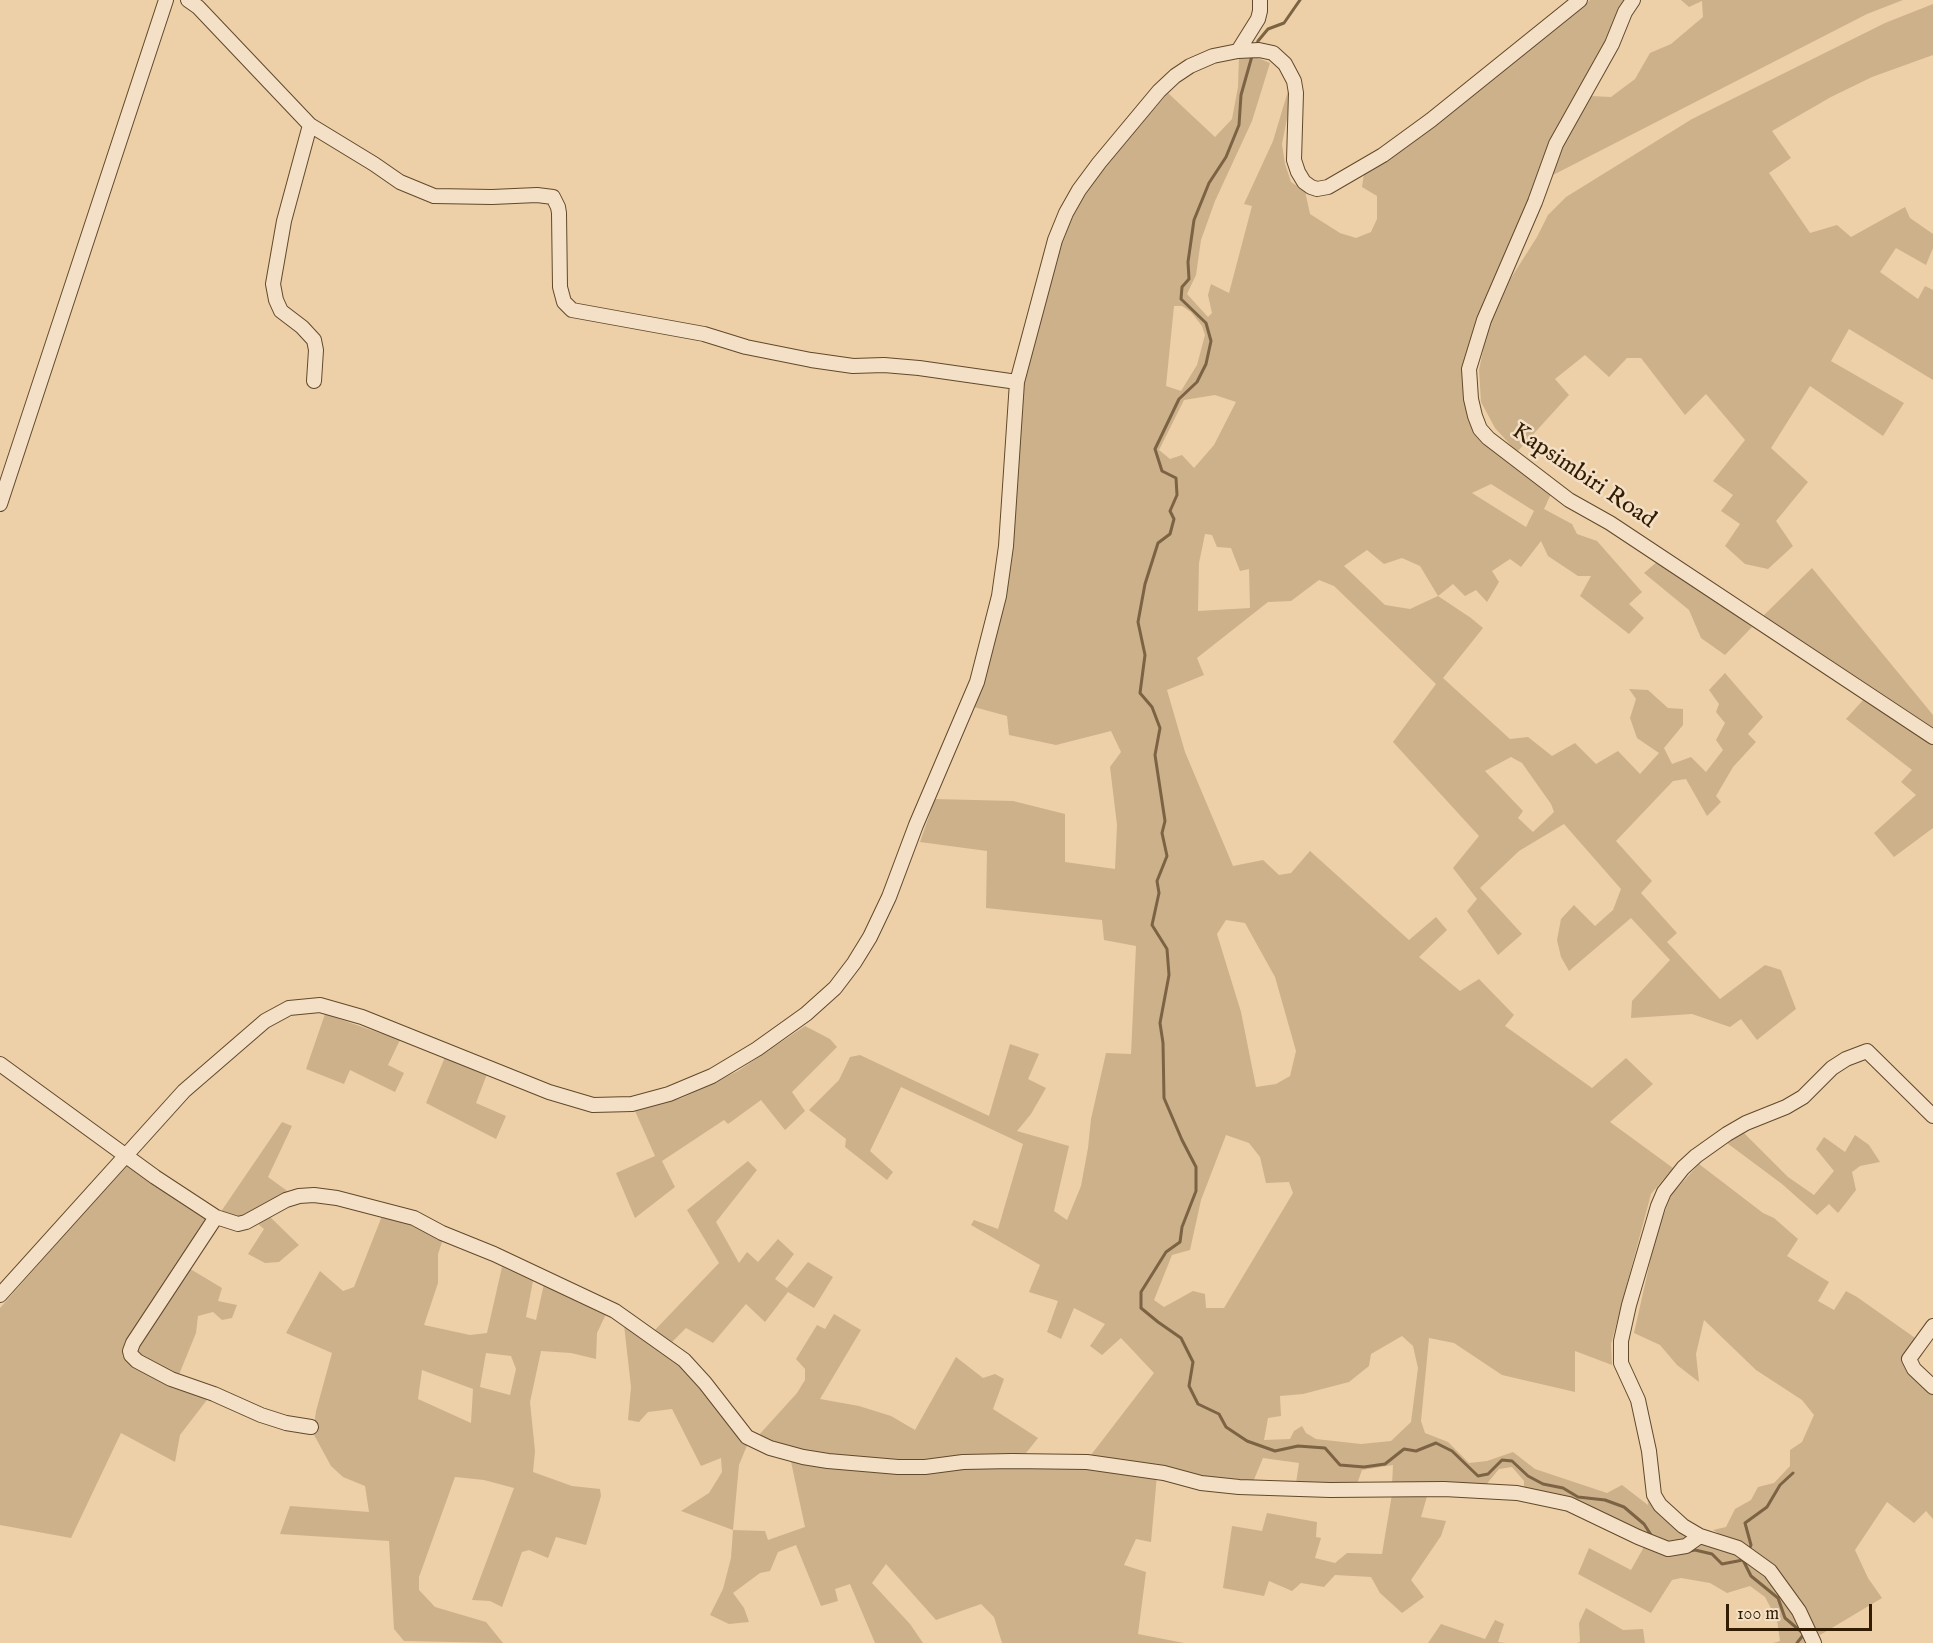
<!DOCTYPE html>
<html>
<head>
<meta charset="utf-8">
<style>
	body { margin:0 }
	#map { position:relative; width:1933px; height:1643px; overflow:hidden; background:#edd0a7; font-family:"IM FELL English",serif }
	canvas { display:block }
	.scale { position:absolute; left:1726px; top:1604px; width:146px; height:27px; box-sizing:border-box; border:3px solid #321c02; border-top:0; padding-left:8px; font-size:18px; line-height:21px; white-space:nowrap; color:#321c02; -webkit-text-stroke:4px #f3e0c6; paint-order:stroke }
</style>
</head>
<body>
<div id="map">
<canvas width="1933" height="1643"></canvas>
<div class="scale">100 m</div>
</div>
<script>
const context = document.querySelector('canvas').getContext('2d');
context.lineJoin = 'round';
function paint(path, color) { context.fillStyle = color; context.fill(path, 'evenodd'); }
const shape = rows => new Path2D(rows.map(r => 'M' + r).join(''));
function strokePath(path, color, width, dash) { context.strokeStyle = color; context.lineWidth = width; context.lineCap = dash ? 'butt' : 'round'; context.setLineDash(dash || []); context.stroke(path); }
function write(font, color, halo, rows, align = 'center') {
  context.font = font + ' "IM FELL English",serif'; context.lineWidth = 5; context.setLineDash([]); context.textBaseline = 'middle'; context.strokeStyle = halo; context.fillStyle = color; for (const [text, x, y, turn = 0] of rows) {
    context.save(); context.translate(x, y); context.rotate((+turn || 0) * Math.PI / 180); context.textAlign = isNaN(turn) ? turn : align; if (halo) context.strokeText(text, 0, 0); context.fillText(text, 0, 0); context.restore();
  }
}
paint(shape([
	[1590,0,1626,0,1610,41,1560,121,1536,178,1533,194,1467,354,1470,414,1552,492,1544,509,1572,524,1577,534,1597,541,1642,592,1629,604,1644,618,1629,634,1580,596,1591,576,1578,576,1548,556,1541,541,1521,567,1510,559,1492,571,1499,582,1487,602,1476,590,1465,596,1453,584,1438,596,1471,618,1483,628,1443,678,1510,739,1528,737,1552,756,1575,743,1596,764,1618,751,1640,774,1659,753,1637,738,1630,718,1636,699,1629,689,1648,690,1668,708,1683,709,1683,725,1664,748,1672,764,1691,757,1706,772,1723,750,1716,740,1725,723,1716,712,1719,704,1709,690,1725,673,1763,717,1748,734,1756,742,1733,767,1716,796,1721,802,1707,816,1686,779,1673,781,1616,841,1652,881,1641,893,1677,933,1667,942,1720,999,1765,965,1781,970,1796,1009,1757,1040,1741,1019,1730,1027,1692,1014,1631,1018,1632,1001,1670,960,1631,918,1569,971,1561,957,1557,940,1561,919,1574,905,1595,926,1613,910,1621,889,1564,824,1519,851,1480,888,1522,934,1498,955,1467,911,1477,899,1453,868,1479,836,1393,742,1436,684,1334,586,1319,580,1291,601,1268,602,1197,658,1204,675,1167,690,1185,752,1233,866,1263,860,1279,875,1291,873,1310,851,1409,940,1436,917,1447,930,1419,957,1460,991,1479,979,1514,1015,1505,1026,1592,1088,1626,1058,1653,1084,1610,1122,1673,1168,1651,1194,1611,1344,1612,1365,1575,1351,1575,1392,1502,1375,1454,1343,1429,1338,1421,1421,1425,1433,1448,1442,1469,1463,1487,1461,1513,1452,1535,1469,1607,1493,1622,1485,1648,1505,1647,1492,1695,1536,1668,1545,1524,1489,1524,1481,1512,1467,1499,1469,1485,1486,1392,1485,1393,1465,1362,1470,1357,1484,1296,1483,1299,1463,1263,1458,1253,1482,1210,1480,1172,1469,1091,1455,1154,1373,1121,1338,1102,1355,1090,1346,1105,1324,1074,1308,1061,1339,1047,1332,1058,1301,1029,1292,1040,1265,971,1225,974,1220,998,1229,1023,1144,901,1087,870,1151,893,1172,887,1180,845,1147,846,1139,809,1110,839,1080,850,1057,860,1055,989,1116,1010,1044,1039,1054,1028,1079,1046,1088,1031,1114,1017,1131,1069,1146,1054,1211,1067,1220,1081,1186,1088,1148,1091,1119,1106,1053,1131,1054,1136,946,1104,940,1102,920,986,908,987,851,920,842,935,799,1013,801,1065,814,1065,862,1115,869,1117,825,1110,767,1121,752,1111,731,1056,745,1009,735,1007,716,974,707,1006,600,1024,384,1053,265,1070,222,1095,178,1168,93,1215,137,1232,119,1238,87,1239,58,1258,58,1270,63,1252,121,1215,201,1201,240,1196,275,1187,294,1208,317,1212,313,1208,295,1211,284,1229,293,1252,206,1244,204,1273,141,1288,91,1289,108,1282,144,1285,164,1291,182,1305,191,1310,214,1340,233,1356,238,1371,232,1377,219,1377,196,1362,187,1364,174,1410,144],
	[1174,306,1182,306,1191,312,1202,326,1205,335,1197,365,1181,391,1166,386],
	[1215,395,1236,402,1214,445,1194,468,1182,455,1170,459,1159,450,1184,400],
	[1491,484,1534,511,1526,527,1472,493],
	[1205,534,1212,535,1217,547,1231,548,1240,571,1249,569,1250,608,1198,611,1199,563],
	[1367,550,1384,564,1402,558,1420,566,1438,596,1410,609,1385,605,1344,566],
	[1511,757,1522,763,1551,804,1554,812,1533,832,1518,818,1523,811,1485,771],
	[1226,920,1245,923,1275,977,1296,1051,1290,1076,1276,1084,1256,1087,1241,1012,1217,934],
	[1226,1135,1249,1143,1260,1157,1266,1183,1289,1182,1293,1193,1224,1308,1206,1308,1205,1294,1193,1291,1164,1307,1154,1300,1172,1255,1190,1250,1201,1200],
	[1402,1336,1413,1346,1418,1368,1411,1422,1391,1441,1361,1444,1316,1439,1306,1433,1302,1426,1294,1431,1290,1439,1264,1440,1268,1418,1281,1416,1280,1396,1303,1394,1349,1382,1369,1366,1371,1354],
	[1681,0,1903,0,1867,14,1551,176,1561,149,1590,96,1611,97,1635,79,1650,53,1671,44,1703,17,1702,1,1689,7],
	[1933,4,1933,55,1872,77,1831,97,1772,131,1791,158,1769,173,1810,233,1837,225,1851,237,1905,207,1910,218,1933,234,1933,248,1926,265,1896,248,1880,272,1918,299,1925,286,1933,290,1933,380,1849,329,1831,361,1904,403,1883,436,1810,386,1771,448,1808,482,1776,521,1793,546,1768,569,1745,564,1725,546,1740,524,1721,511,1733,495,1713,481,1745,440,1706,394,1685,415,1641,358,1627,358,1609,377,1585,355,1555,379,1569,395,1517,452,1495,428,1481,402,1479,370,1487,332,1511,278,1537,237,1548,215,1566,197,1692,119,1885,23],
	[1659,560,1752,627,1725,655,1701,638,1689,610,1644,573],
	[1812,568,1933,715,1933,730,1761,618],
	[1863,700,1933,744,1933,828,1894,857,1874,833,1916,795,1901,782,1912,770,1846,719],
	[325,1014,400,1040,388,1065,404,1073,395,1092,350,1070,344,1084,306,1069],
	[805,1026,830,1039,837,1047,792,1092,805,1111,785,1130,761,1100,728,1124,724,1120,662,1161,675,1187,635,1218,616,1173,655,1156,635,1111,682,1098,738,1071],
	[445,1057,487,1074,476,1103,506,1116,496,1139,426,1103],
	[282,1122,292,1126,268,1177,290,1193,248,1217,235,1219,220,1213],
	[1744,1133,1788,1177,1814,1195,1834,1171,1816,1149,1824,1137,1845,1152,1855,1135,1869,1145,1880,1162,1860,1166,1852,1172,1856,1190,1838,1213,1829,1204,1817,1215,1782,1184,1727,1143],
	[129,1161,209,1221,122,1356,164,1380,210,1396,180,1435,175,1462,121,1433,71,1538,0,1525,0,1308],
	[748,1161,757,1170,716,1222,739,1263,747,1252,758,1262,778,1239,794,1254,775,1279,787,1288,808,1262,833,1277,814,1308,788,1292,765,1322,746,1304,713,1343,686,1328,672,1342,654,1331,719,1263,687,1210],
	[1699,1164,1763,1213,1774,1218,1798,1239,1787,1256,1829,1282,1818,1301,1834,1310,1846,1291,1857,1297,1918,1340,1903,1361,1905,1368,1933,1395,1933,1519,1926,1511,1914,1523,1887,1502,1855,1550,1868,1578,1882,1598,1820,1635,1776,1570,1713,1530,1726,1527,1735,1509,1751,1500,1758,1487,1774,1483,1790,1466,1790,1450,1802,1442,1814,1415,1802,1400,1756,1370,1704,1320,1696,1354,1699,1382,1677,1365,1660,1345,1634,1333,1657,1231,1672,1194],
	[268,1215,299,1245,279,1262,265,1263,248,1254,264,1229,257,1223],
	[382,1216,416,1224,443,1239,438,1254,438,1283,424,1325,470,1335,487,1333,502,1267,533,1281,526,1317,536,1320,544,1284,607,1312,597,1333,596,1359,571,1353,541,1351,530,1402,535,1451,533,1472,572,1486,600,1489,601,1496,586,1545,556,1537,548,1558,529,1550,522,1552,502,1607,490,1601,472,1600,514,1488,484,1480,455,1477,419,1577,419,1590,435,1607,486,1622,503,1643,404,1641,394,1629,389,1541,280,1534,290,1506,369,1512,365,1486,343,1477,331,1466,313,1433,316,1411,332,1353,286,1333,320,1271,343,1291,354,1287],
	[486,1353,511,1356,516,1369,510,1395,480,1387],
	[422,1370,473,1389,471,1423,418,1399],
	[187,1267,222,1288,218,1301,237,1305,232,1318,222,1320,213,1312,198,1316,196,1333,178,1377,135,1353,152,1322],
	[834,1314,861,1330,820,1399,859,1406,891,1416,915,1430,956,1357,983,1378,995,1374,1004,1379,993,1409,1038,1438,1026,1453,923,1462,815,1456,779,1446,758,1436,797,1393,805,1380,805,1369,796,1359,817,1325,825,1329],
	[624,1325,672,1355,699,1382,748,1443,739,1465,733,1530,765,1531,768,1540,805,1527,790,1457,828,1466,912,1475,964,1468,1076,1467,1157,1475,1151,1542,1136,1539,1124,1565,1146,1572,1138,1634,1184,1643,1002,1643,994,1617,981,1604,936,1620,886,1564,872,1583,910,1624,923,1643,875,1643,850,1584,835,1589,838,1601,821,1606,796,1545,778,1552,770,1571,760,1573,733,1593,744,1608,749,1622,729,1624,710,1615,723,1589,731,1558,733,1530,681,1511,709,1493,722,1472,721,1458,701,1466,672,1409,648,1412,639,1422,628,1420,631,1387],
	[1428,1493,1421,1517,1446,1521,1441,1536,1411,1580,1424,1597,1402,1613,1380,1593,1371,1577,1335,1575,1324,1587,1301,1583,1292,1591,1269,1581,1264,1596,1223,1588,1232,1526,1262,1531,1267,1513,1317,1522,1316,1537,1321,1538,1315,1558,1335,1563,1347,1553,1382,1554,1392,1494],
	[1702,1540,1739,1553,1777,1585,1810,1643,1773,1643,1780,1641,1777,1620,1765,1597,1750,1586,1727,1593,1710,1583,1681,1578,1672,1580,1651,1613,1578,1574,1589,1548,1631,1570,1645,1545,1672,1556],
	[1586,1608,1623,1630,1643,1629,1645,1643,1577,1643,1580,1642,1579,1623],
	[1495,1620,1504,1624,1498,1642,1506,1643,1428,1643,1441,1624,1485,1639]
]), '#cdb18b');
strokePath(shape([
	[1256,47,1258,41,1268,29,1284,23,1300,0],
	[1252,56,1241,95,1239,125,1226,157,1209,183,1194,220,1188,262,1189,279,1182,287,1181,299,1206,323,1211,341,1206,364,1197,382,1179,399,1155,449,1162,471,1176,478,1177,495,1170,511,1174,519,1170,534,1158,543,1145,584,1138,622,1145,655,1140,693,1152,707,1160,728,1155,755,1165,821,1162,833,1167,856,1157,881,1159,893,1152,925,1167,949,1169,975,1160,1023,1163,1043,1164,1098,1182,1140,1196,1167,1196,1191,1182,1227,1180,1242,1166,1252,1141,1292,1141,1308,1158,1322,1181,1338,1193,1362,1189,1386,1198,1404,1219,1414,1226,1427,1247,1441,1275,1451,1298,1446,1325,1448,1340,1465,1364,1467,1385,1464,1404,1449,1416,1451,1436,1443,1452,1451,1478,1476,1488,1474,1502,1460,1512,1461,1528,1476,1543,1484,1563,1488,1578,1497,1605,1500,1624,1507,1644,1524,1653,1538],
	[1690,1551,1695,1550,1712,1554,1722,1564,1743,1560,1751,1576,1778,1598,1785,1618,1804,1634,1797,1643],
	[1748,1552,1751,1545,1745,1523,1767,1507,1780,1485,1793,1473]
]), '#7c6343', 3);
const minor = shape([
	[188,0,198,7,310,125,374,164,400,182,434,196,492,197,537,195,553,197,558,207,559,213,560,287,564,302,572,310,704,334,746,347,811,360,853,366,884,365,919,368,1017,382],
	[1633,0,1625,12,1612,44,1556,144,1535,202,1484,320,1469,369,1471,399,1475,416,1480,429,1488,438,1569,500,1610,523,1933,737],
	[1238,51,1258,19,1260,11,1260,0],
	[310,125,284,221,273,284,276,300,281,311,302,327,314,340,316,350,314,381],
	[0,504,166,0],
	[0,1064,155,1177,216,1217,238,1224,246,1222,286,1200,299,1196,314,1195,337,1198,414,1218,442,1233,494,1254,615,1311,684,1360,705,1383,747,1437,770,1448,803,1457,828,1461,898,1467,925,1467,963,1462,1012,1461,1087,1462,1164,1473,1201,1483,1239,1487,1330,1490,1444,1489,1517,1493,1569,1504,1638,1537,1668,1549,1686,1546,1700,1536],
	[216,1217,133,1343,130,1351,131,1355,137,1361,171,1379,214,1394,261,1415,286,1423,311,1427],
	[0,1295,184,1091,265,1021,289,1008,320,1005,362,1017,549,1092,593,1105,632,1104,669,1094,712,1076,757,1049,806,1014,835,988,854,963,870,937,889,897,916,825,977,682,999,596,1006,546,1017,382,1055,240,1066,213,1079,190,1099,163,1159,91,1175,76,1190,66,1213,56,1238,51,1259,50,1273,53,1285,64,1294,81,1296,93,1294,160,1298,172,1304,182,1311,187,1317,189,1328,187,1383,155,1431,120,1580,0],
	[1933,1326,1909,1359,1914,1369,1933,1387],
	[1814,1643,1799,1611,1770,1571,1738,1548,1700,1536,1683,1526,1660,1505,1654,1495,1649,1451,1638,1400,1621,1363,1621,1341,1629,1305,1658,1206,1664,1192,1683,1168,1696,1156,1727,1134,1746,1123,1786,1107,1803,1097,1832,1068,1846,1059,1867,1051,1933,1116]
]);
strokePath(minor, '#61492b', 16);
strokePath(minor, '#f3e0c6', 14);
write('24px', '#321c02', '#f3e0c6', [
	["Kapsimbiri Road",1583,477,34]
]);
</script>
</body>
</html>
